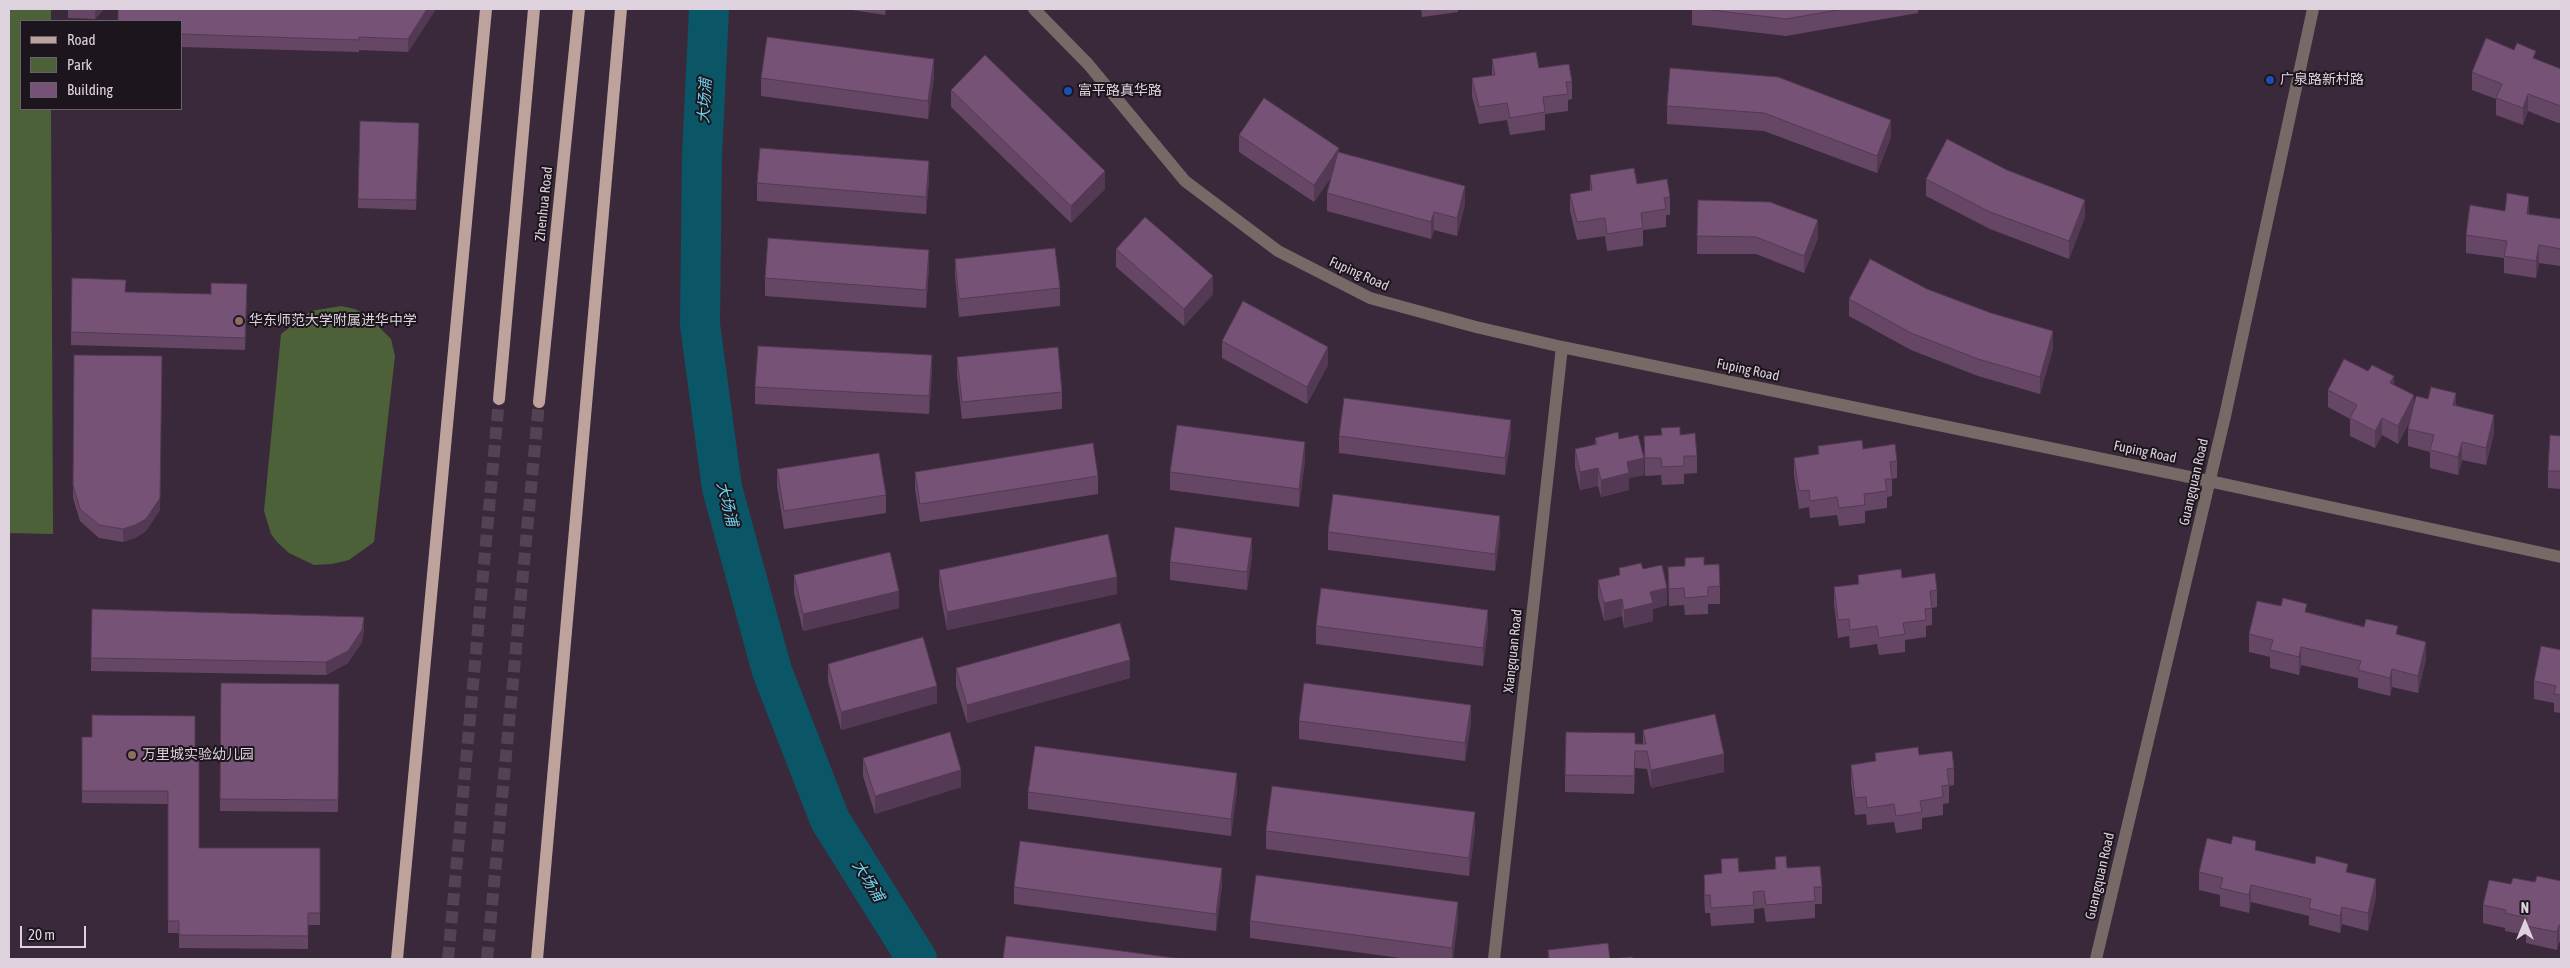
<!DOCTYPE html>
<html>
<head>
<meta charset="utf-8">
<style>
	body { margin:0 }
	#map { position:relative; width:2570px; height:968px; overflow:hidden; background:#3a293b; font-family:"Asap Condensed",sans-serif }
	canvas { display:block }
	.frame { position:absolute; inset:0; border:10px solid #ddd2dd; pointer-events:none }
	.legend { position:absolute; left:20px; top:20px; width:162px; height:90px; box-sizing:border-box; background:#1d151d; border:1px solid #6a616a; margin:0; padding:6px 9px; list-style:none; font-size:15px; color:#ddd2dd }
	.legend li { display:flex; align-items:center; gap:10px; height:25px }
	.legend b { width:25px; border:1px solid #6a616a }
	.north { position:absolute; left:2500px; top:898px; width:50px; height:50px; -webkit-text-stroke:4px #1d151d; paint-order:stroke; rotate:0deg; font-size:14px; font-weight:700; line-height:20px; text-align:center; color:#ddd2dd }
	.north::after { content:''; display:block; margin:auto; width:18px; height:22px; background:#ddd2dd; clip-path:polygon(50% 0,100% 100%,50% 72%,0 100%) }
	.scale { position:absolute; left:20px; top:926px; width:66px; height:22px; box-sizing:border-box; border:2px solid #ddd2dd; border-top:0; padding-left:6px; font-size:15px; line-height:18px; white-space:nowrap; color:#ddd2dd; -webkit-text-stroke:4px #1d151d; paint-order:stroke }
</style>
</head>
<body>
<div id="map">
<canvas width="2570" height="968"></canvas>
<div class="frame"></div>
<ul class="legend">
<li><b style="height:6px;background:#bda39b"></b>Road</li>
<li><b style="height:14px;background:#4d6138"></b>Park</li>
<li><b style="height:14px;background:#765276"></b>Building</li>
</ul>
<div class="north">N</div>
<div class="scale">20 m</div>
</div>
<script>
const context = document.querySelector('canvas').getContext('2d');
context.lineJoin = 'round';
function paint(path, color) { context.fillStyle = color; context.fill(path, 'evenodd'); }
const shape = rows => new Path2D(rows.map(r => 'M' + r).join(''));
function strokePath(path, color, width, dash) { context.strokeStyle = color; context.lineWidth = width; context.lineCap = dash ? 'butt' : 'round'; context.setLineDash(dash || []); context.stroke(path); }
function write(font, color, halo, rows, align = 'center') {
  context.font = font + ' "Asap Condensed","Noto Sans SC",sans-serif'; context.lineWidth = 4; context.setLineDash([]); context.textBaseline = 'middle'; context.strokeStyle = halo; context.fillStyle = color; for (const [text, x, y, turn = 0] of rows) {
    context.save(); context.translate(x, y); context.rotate((+turn || 0) * Math.PI / 180); context.textAlign = isNaN(turn) ? turn : align; if (halo) context.strokeText(text, 0, 0); context.fillText(text, 0, 0); context.restore();
  }
}
paint(shape([
	[9,9,51,9,51,21,21,21,21,109,51,109,53,534,9,533],
	[341,306,355,309,369,317,391,339,395,356,374,542,349,560,332,564,314,565,289,553,277,542,271,534,264,511,281,334,311,311]
]), '#4d6138');
strokePath(shape([
	[709,9,702,156,700,325,722,488,772,671,830,820,917,959]
]), '#0b5666', 40);
strokePath(shape([
	[448,959,499,399],
	[487,959,539,402]
]), '#524253', 12, [12, 6]);
strokePath(shape([
	[1034,9,1088,64,1185,181,1278,251,1370,298,1476,327,1562,347,2209,481,2561,557],
	[1494,959,1562,347],
	[2096,959,2225,416,2313,9]
]), '#776a66', 12);
strokePath(shape([
	[499,399,534,9],
	[539,402,579,9],
	[397,959,486,9],
	[537,959,621,9]
]), '#bda39b', 12);
paint(shape([
	[68,9,104,9,95,19,68,18],
	[436,9,408,52,359,50,359,52,181,47,181,21],
	[846,9,886,9,885,15],
	[1421,9,1458,9,1458,12,1422,17],
	[1692,9,1918,9,1918,13,1786,36,1692,25],
	[1492,59,1539,68,1572,82,1572,99,1568,100,1568,111,1545,114,1545,130,1510,135,1507,120,1479,124,1472,96,1472,78,1492,75],
	[2536,59,2561,69,2561,123,2558,123,2528,111,2523,125,2496,115,2496,99,2472,90,2472,72],
	[1670,68,1891,137,1877,173,1764,131,1667,124,1667,106],
	[934,77,928,119,761,96,761,78],
	[951,90,1105,189,1071,223,951,107],
	[419,133,416,210,358,208,358,199],
	[1239,135,1339,152,1465,204,1457,236,1434,230,1431,239,1327,211,1327,193,1332,176,1314,202,1239,152],
	[1590,175,1637,184,1670,197,1670,215,1666,215,1666,227,1643,230,1643,246,1607,251,1605,236,1577,240,1570,211,1570,194,1590,191],
	[929,179,926,214,757,201,757,183],
	[1926,179,2085,217,2069,259,1990,229,1926,196],
	[1698,200,1818,238,1804,273,1756,254,1697,254],
	[2529,214,2561,219,2561,266,2539,263,2536,278,2504,273,2504,258,2466,253,2466,235],
	[1116,249,1213,294,1184,326,1116,267],
	[955,259,1060,288,1060,306,959,317,955,276],
	[929,267,926,308,765,296,765,278],
	[1927,289,2053,349,2040,394,1978,376,1911,350,1849,316,1849,299],
	[126,292,247,296,245,350,71,345,71,332],
	[1222,341,1328,365,1307,404,1222,358],
	[74,355,160,510,146,531,135,538,123,542,99,538,80,521,73,498],
	[957,357,1062,392,1062,409,962,419,957,375],
	[932,373,929,414,755,404,755,387],
	[2394,385,2414,402,2456,406,2494,433,2486,465,2462,460,2458,475,2430,468,2430,452,2408,446,2408,429,2409,422,2398,444,2382,435,2375,448,2350,436,2350,419,2328,407,2328,390],
	[1661,428,1680,435,1697,456,1697,473,1684,474,1684,484,1662,485,1661,475,1645,476,1644,436,1661,435],
	[1339,436,1511,437,1505,475,1339,453],
	[2561,436,2561,489,2548,488,2548,471],
	[1595,438,1619,439,1644,475,1629,478,1629,490,1601,497,1598,486,1580,490,1575,467,1575,449,1595,445],
	[1818,446,1863,449,1897,461,1897,478,1892,479,1892,496,1887,497,1887,508,1865,511,1865,523,1839,526,1837,515,1810,518,1809,507,1799,509,1794,475,1794,458,1818,454],
	[1305,460,1299,507,1170,490,1170,472],
	[777,469,886,495,886,513,784,529,777,486],
	[915,472,1098,476,1098,494,920,522,915,489],
	[1328,532,1500,533,1495,571,1328,550],
	[1252,555,1247,590,1170,580,1170,562],
	[1704,565,1720,586,1720,604,1708,604,1708,614,1685,615,1684,605,1669,606,1668,567],
	[1619,568,1643,569,1667,605,1653,609,1653,621,1624,628,1622,616,1604,621,1598,597,1598,580,1619,575],
	[939,570,1117,594,947,630,939,587],
	[794,575,899,608,803,631,794,593],
	[1858,575,1902,578,1937,590,1937,607,1932,608,1932,625,1926,626,1926,637,1905,640,1905,652,1879,655,1877,644,1850,648,1849,636,1838,638,1834,604,1834,587,1858,584],
	[2307,612,2398,635,2426,659,2418,693,2392,687,2390,696,2358,688,2358,678,2301,665,2299,675,2270,668,2270,657,2249,652,2249,634],
	[1316,626,1488,627,1483,666,1316,644],
	[364,630,362,642,348,663,326,675,91,671,91,658],
	[2561,650,2561,713,2554,712,2554,703,2534,699,2534,681],
	[828,664,937,703,841,730,828,681],
	[956,668,1130,678,967,723,956,686],
	[221,683,339,684,338,812,220,811],
	[1299,721,1471,722,1465,761,1299,739],
	[1643,730,1724,772,1651,788,1647,769,1635,768,1634,794,1565,792,1565,775,1635,744,1643,744],
	[82,737,92,737,195,749,199,848,320,848,320,925,308,925,308,949,179,948,179,933,168,933,168,804,82,803],
	[1875,753,1919,755,1954,768,1954,785,1949,786,1949,803,1943,804,1943,815,1922,818,1922,829,1896,833,1894,822,1867,825,1866,814,1855,815,1851,782,1851,765,1875,761],
	[863,758,961,787,875,814,863,776],
	[1237,790,1231,836,1028,809,1028,792],
	[1475,830,1469,876,1266,849,1266,831],
	[2256,850,2348,872,2376,897,2368,931,2342,924,2340,933,2309,925,2309,916,2251,902,2249,913,2220,906,2220,895,2199,890,2199,872],
	[1775,857,1787,868,1822,887,1822,904,1815,904,1815,918,1766,922,1764,908,1754,909,1754,923,1711,926,1710,913,1705,913,1704,892,1704,875,1721,873,1721,859,1739,872,1775,869],
	[2561,881,2561,943,2559,942,2557,950,2526,943,2526,935,2505,931,2505,928,2483,923,2483,905,2511,884],
	[1222,885,1216,931,1014,904,1014,887],
	[1458,919,1453,959,1408,959,1250,938,1250,921]
]), '#654765');
paint(shape([
	[95,9,104,9,95,19],
	[427,9,436,9,408,52,408,39],
	[934,59,934,77,928,119,928,101],
	[2528,94,2528,111,2523,125,2523,108],
	[1891,120,1891,137,1877,173,1877,156],
	[1339,148,1339,166,1314,202,1314,185],
	[929,161,929,179,926,214,926,197],
	[1105,171,1105,189,1071,223,1071,206],
	[1465,186,1465,204,1457,236,1457,218],
	[2529,197,2529,214,2527,214],
	[2085,200,2085,217,2069,259,2069,241],
	[1434,212,1434,230,1431,239,1431,222],
	[1818,220,1818,238,1804,273,1804,256],
	[2539,245,2539,263,2536,278,2536,261],
	[929,250,929,267,926,308,926,290],
	[1213,276,1213,294,1184,326,1184,309],
	[2053,331,2053,349,2040,394,2040,377],
	[1328,347,1328,365,1307,404,1307,387],
	[932,355,932,373,929,414,929,396],
	[162,356,160,510,146,531,135,538,123,542,123,529],
	[2394,376,2394,393,2390,383],
	[2456,393,2456,411,2453,405],
	[2414,395,2414,413,2398,444,2398,426],
	[2494,415,2494,433,2486,465,2486,448],
	[2382,418,2382,435,2375,448,2375,431],
	[1511,420,1511,437,1505,475,1505,458],
	[1305,442,1305,460,1299,507,1299,489],
	[2462,442,2462,460,2458,475,2458,457],
	[1644,458,1644,475,1629,478,1629,490,1601,497,1601,480,1627,462],
	[1598,468,1598,486,1580,490,1580,472],
	[1500,516,1500,533,1495,571,1495,554],
	[1252,538,1252,555,1247,590,1247,572],
	[1117,577,1117,594,947,630,947,612],
	[1667,588,1667,605,1653,609,1653,621,1624,628,1624,610,1650,592],
	[899,591,899,608,803,631,803,614],
	[1622,599,1622,616,1604,621,1604,603],
	[1488,610,1488,627,1483,666,1483,648],
	[364,617,364,630,362,642,348,663,326,675,326,662],
	[2426,642,2426,659,2418,693,2418,676],
	[2301,647,2301,665,2299,675,2299,657],
	[1130,660,1130,678,967,723,967,705],
	[2392,669,2392,687,2390,696,2390,678],
	[937,686,937,703,841,730,841,712],
	[1471,705,1471,722,1465,761,1465,743],
	[1724,754,1724,772,1651,788,1651,770],
	[961,770,961,787,875,814,875,796],
	[1237,773,1237,790,1231,836,1231,819],
	[1475,812,1475,830,1469,876,1469,858],
	[1222,868,1222,885,1216,931,1216,914],
	[2376,879,2376,897,2368,931,2368,913],
	[2251,885,2251,902,2249,913,2249,895],
	[1458,902,1458,919,1453,959,1452,959,1452,948],
	[2342,907,2342,924,2340,933,2340,916],
	[2559,925,2559,942,2557,950,2557,932]
]), '#533953');
const building = shape([
	[118,9,427,9,408,39,359,37,359,40,181,34,181,21,118,21,118,9],
	[1703,9,1843,9,1786,19,1703,9],
	[767,37,934,59,928,101,761,78,767,37],
	[2486,38,2514,50,2517,43,2536,51,2533,58,2561,69,2561,106,2558,105,2528,94,2523,108,2496,98,2502,84,2472,72,2486,38],
	[1536,52,1539,68,1569,64,1572,82,1566,82,1568,94,1543,97,1545,112,1510,118,1507,103,1479,107,1472,78,1495,75,1492,59,1536,52],
	[985,55,1105,171,1071,206,951,90,985,55],
	[1670,68,1778,77,1891,120,1877,156,1764,113,1667,106,1670,68],
	[1264,98,1339,148,1314,185,1239,135,1264,98],
	[360,121,419,123,416,200,358,199,360,121],
	[1947,139,2007,170,2085,200,2069,241,1990,212,1926,179,1947,139],
	[760,148,929,161,926,197,757,183,760,148],
	[1338,152,1465,186,1457,218,1434,212,1431,222,1327,193,1338,152],
	[1634,168,1637,184,1667,179,1670,197,1664,198,1666,209,1641,213,1643,228,1607,234,1605,218,1577,222,1570,194,1592,190,1590,175,1634,168],
	[2507,193,2529,197,2527,214,2561,219,2561,249,2539,245,2536,261,2504,256,2507,241,2466,235,2470,205,2505,211,2507,193],
	[1698,200,1770,202,1818,220,1804,256,1756,237,1697,236,1698,200],
	[1145,217,1213,276,1184,309,1116,249,1145,217],
	[768,238,929,250,926,290,765,278,768,238],
	[1055,248,1060,288,959,299,955,259,1055,248],
	[1870,259,1927,289,1991,313,2053,331,2040,377,1978,359,1911,333,1849,299,1870,259],
	[72,278,126,280,125,292,211,294,211,283,247,284,245,338,71,332,72,278],
	[1243,301,1328,347,1307,387,1222,341,1243,301],
	[758,346,932,355,929,396,755,387,758,346],
	[1058,347,1062,392,962,402,957,357,1058,347],
	[74,355,162,356,160,498,146,519,135,525,123,529,99,525,80,509,73,485,74,355],
	[2344,359,2368,371,2372,365,2394,376,2390,383,2414,395,2398,426,2382,418,2375,431,2350,418,2357,405,2328,390,2344,359],
	[2431,387,2456,393,2453,405,2494,415,2486,448,2462,442,2458,457,2430,450,2434,435,2408,429,2416,396,2428,399,2431,387],
	[1344,398,1511,420,1505,458,1339,436,1344,398],
	[1177,425,1305,442,1299,489,1170,472,1177,425],
	[1680,427,1680,435,1695,433,1697,456,1684,456,1684,466,1662,467,1661,458,1645,458,1644,436,1662,435,1661,428,1680,427],
	[1618,432,1619,439,1638,435,1644,458,1627,462,1629,473,1601,480,1598,468,1580,472,1575,449,1597,444,1595,438,1618,432],
	[2550,435,2561,436,2561,471,2548,471,2550,435],
	[1862,440,1863,449,1895,444,1897,461,1890,462,1892,479,1885,479,1887,491,1864,494,1865,505,1839,508,1837,497,1810,501,1809,490,1799,491,1794,458,1819,454,1818,446,1862,440],
	[1093,443,1098,476,920,504,915,472,1093,443],
	[879,453,886,495,784,511,777,469,879,453],
	[1333,494,1500,516,1495,554,1328,532,1333,494],
	[1175,527,1252,538,1247,572,1170,562,1175,527],
	[1108,534,1117,577,947,612,939,570,1108,534],
	[890,552,899,591,803,614,794,575,890,552],
	[1704,557,1704,565,1719,564,1720,586,1708,587,1708,596,1685,598,1684,588,1669,589,1668,567,1685,566,1685,558,1704,557],
	[1641,563,1643,569,1662,565,1667,588,1650,592,1653,603,1624,610,1622,599,1604,603,1598,580,1620,575,1619,568,1641,563],
	[1901,569,1902,578,1935,573,1937,590,1930,591,1932,608,1925,609,1926,620,1903,623,1905,634,1879,638,1877,626,1850,630,1849,619,1838,620,1834,587,1859,584,1858,575,1901,569],
	[1321,588,1488,610,1483,648,1316,626,1321,588],
	[2283,598,2307,604,2305,612,2364,627,2366,619,2398,626,2396,634,2426,642,2418,676,2392,669,2390,678,2358,670,2361,661,2301,647,2299,657,2270,650,2273,640,2249,634,2257,601,2281,606,2283,598],
	[92,609,364,617,362,630,348,651,326,662,91,658,92,609],
	[1120,623,1130,660,967,705,956,668,1120,623],
	[923,637,937,686,841,712,828,664,923,637],
	[2541,646,2561,650,2561,695,2554,694,2556,686,2534,681,2541,646],
	[221,683,339,684,338,800,220,799,221,683],
	[1304,683,1471,705,1465,743,1299,721,1304,683],
	[1715,714,1724,754,1651,770,1647,751,1635,751,1634,776,1565,775,1566,732,1635,733,1635,744,1646,744,1643,730,1715,714],
	[92,715,195,716,195,749,199,749,199,848,320,848,320,913,308,913,308,936,179,935,179,921,168,921,168,791,82,791,82,737,92,737,92,715],
	[950,732,961,770,875,796,863,758,950,732],
	[1035,746,1237,773,1231,819,1028,792,1035,746],
	[1918,747,1919,755,1952,751,1954,768,1947,769,1949,785,1942,786,1943,797,1920,801,1922,812,1896,816,1894,804,1867,808,1866,797,1855,798,1851,765,1876,761,1875,753,1918,747],
	[1272,786,1475,812,1469,858,1266,831,1272,786],
	[2233,836,2256,841,2255,850,2315,864,2316,856,2348,864,2346,872,2376,879,2368,913,2342,907,2340,916,2309,908,2311,899,2251,885,2249,895,2220,888,2223,878,2199,872,2207,838,2231,844,2233,836],
	[1020,841,1222,868,1216,914,1014,887,1020,841],
	[1786,856,1787,868,1820,866,1822,887,1814,887,1815,901,1766,905,1764,891,1753,892,1754,905,1711,908,1710,895,1705,895,1704,875,1722,873,1721,859,1738,858,1739,872,1776,869,1775,857,1786,856],
	[1256,875,1458,902,1452,948,1250,921,1256,875],
	[2537,876,2561,881,2561,925,2559,925,2557,932,2526,926,2527,918,2505,913,2506,910,2483,905,2489,880,2511,884,2513,878,2535,882,2537,876],
	[1006,936,1183,959,1003,959,1006,936],
	[1608,943,1610,959,1549,959,1548,950,1608,943],
	[1632,957,1633,959,1611,959,1632,957]
]);
paint(building, '#765276');
strokePath(building, '#533953', 1);
for (const [x, y, r, color] of [
	[2270,80,5,"#1a4fb4"],
	[1068,91,5,"#1a4fb4"],
	[239,321,5,"#8d6e63"],
	[132,755,5,"#8d6e63"]
]) { const dot = new Path2D(); dot.arc(x, y, r, 0, 2 * Math.PI); context.fillStyle = color; context.fill(dot); strokePath(dot, '#1d151d', 2); }
write('14px', '#ddd2dd', '#1d151d', [
	["广泉路新村路",2280,80],
	["富平路真华路",1078,91],
	["华东师范大学附属进华中学",249,321],
	["万里城实验幼儿园",142,755]
], 'left');
write('14px', '#ddd2dd', '#1d151d', [
	["Zhenhua Road",544,204,-84],
	["Fuping Road",1359,274,24],
	["Fuping Road",1748,370,12],
	["Fuping Road",2145,452,12],
	["Guangquan Road",2194,482,-77],
	["Xiangquan Road",1513,651,-84],
	["Guangquan Road",2100,876,-77]
]);
write('italic 15px', '#6ed3ed', '#1d151d', [
	["大场浦",705,101,-87],
	["大场浦",727,504,76],
	["大场浦",868,881,58]
]);
</script>
</body>
</html>
